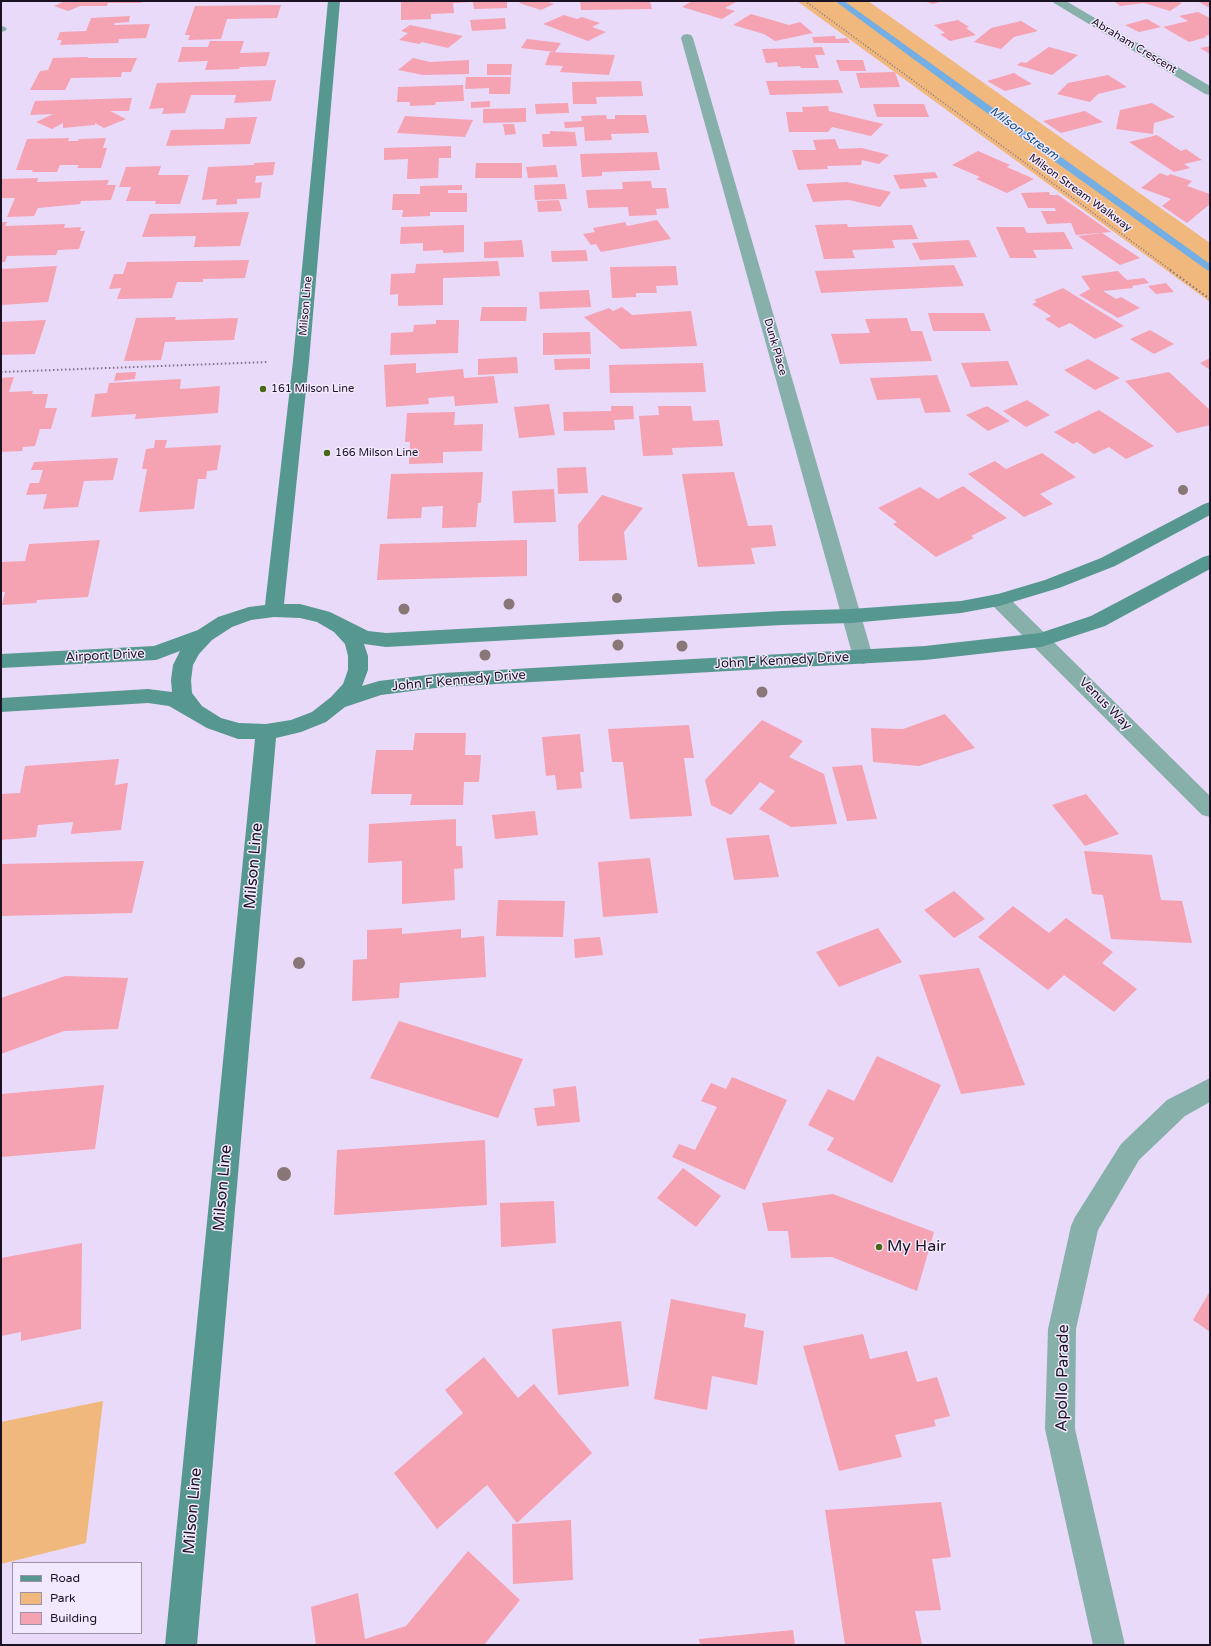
<!DOCTYPE html>
<html>
<head>
<meta charset="utf-8">
<style>
	body { margin:0 }
	#map { position:relative; width:1211px; height:1646px; overflow:hidden; background:#e9daf9; font-family:"Varela Round",sans-serif }
	canvas { display:block }
	.frame { position:absolute; inset:0; border:2px solid #1b1224; pointer-events:none }
	.legend { position:absolute; left:12px; top:1562px; width:130px; height:72px; box-sizing:border-box; background:#f3e9fe; border:1px solid #9d93a7; margin:0; padding:5px 7px; list-style:none; font-size:12px; color:#1b1224 }
	.legend li { display:flex; align-items:center; gap:8px; height:20px }
	.legend b { width:20px; border:1px solid #9d93a7 }
</style>
</head>
<body>
<div id="map">
<canvas width="1211" height="1646"></canvas>
<div class="frame"></div>
<ul class="legend">
<li><b style="height:5px;background:#569790"></b>Road</li>
<li><b style="height:11px;background:#f0b87d"></b>Park</li>
<li><b style="height:11px;background:#f5a2b2"></b>Building</li>
</ul>
</div>
<script>
const context = document.querySelector('canvas').getContext('2d');
context.lineJoin = 'round';
function paint(path, color) { context.fillStyle = color; context.fill(path, 'evenodd'); }
const shape = rows => new Path2D(rows.map(r => 'M' + r).join(''));
function strokePath(path, color, width, dash) { context.strokeStyle = color; context.lineWidth = width; context.lineCap = dash ? 'butt' : 'round'; context.setLineDash(dash || []); context.stroke(path); }
function write(font, color, halo, rows, align = 'center') {
  context.font = font + ' "Varela Round",sans-serif'; context.lineWidth = 3; context.setLineDash([]); context.textBaseline = 'middle'; context.strokeStyle = halo; context.fillStyle = color; for (const [text, x, y, turn = 0] of rows) {
    context.save(); context.translate(x, y); context.rotate((+turn || 0) * Math.PI / 180); context.textAlign = isNaN(turn) ? turn : align; if (halo) context.strokeText(text, 0, 0); context.fillText(text, 0, 0); context.restore();
  }
}
paint(shape([
	[797,1,868,1,1210,243,1210,302],
	[103,1401,86,1543,1,1564,1,1422]
]), '#f0b87d');
paint(shape([
	[835,1,844,1,1210,264,1210,271,1207,270,973,103,835,1]
]), '#73aee4');
paint(shape([
	[65,1,141,1,141,3,108,3,107,6,80,6,68,11,54,6],
	[409,1,507,1,507,8,474,9,473,2,453,3,454,13,431,14,431,19,401,20,401,2],
	[522,1,546,1,554,4,541,10,519,3],
	[580,1,650,1,652,9,581,10],
	[692,1,738,1,725,8,735,11,722,19,682,7],
	[923,1,943,1,933,4],
	[1114,1,1181,1,1179,2,1182,3,1170,11,1144,3,1120,6],
	[1197,1,1210,1,1210,6,1208,7],
	[281,5,277,18,227,19,221,39,188,40,190,35,185,35,195,6],
	[1198,12,1210,18,1210,35,1204,36,1207,37,1189,42,1163,27,1188,21,1179,16],
	[751,14,789,25,800,22,813,33,775,41,764,34,733,25],
	[564,15,577,19,582,17,600,23,592,27,606,32,588,41,543,24],
	[130,16,129,22,115,23,114,25,150,24,146,38,119,39,118,43,60,45,62,40,57,40,60,32,86,31,91,18],
	[505,18,506,29,472,31,470,20],
	[1147,19,1161,27,1139,32,1125,25],
	[958,20,969,27,966,28,976,35,950,41,940,34,945,33,934,25],
	[1021,21,1038,31,1014,37,1001,49,974,42,991,28],
	[410,25,463,36,448,48,422,42,419,44,399,40,408,33,401,31],
	[835,36,836,39,847,38,850,43,814,43,812,37],
	[527,39,561,43,555,52,521,48],
	[210,41,244,41,240,53,270,52,266,66,240,67,239,69,205,70,208,61,178,62,182,47,208,47],
	[1210,46,1210,54,1200,48],
	[822,47,825,55,815,55,819,68,801,68,800,66,778,67,777,62,766,63,762,49],
	[1049,47,1078,55,1052,75,1017,65,1021,62,1026,63],
	[550,52,615,55,609,75,560,72,563,66,545,65],
	[88,57,88,58,137,58,131,72,122,72,121,77,71,78,65,90,30,90,40,71,48,70,53,58],
	[413,58,430,62,469,60,469,74,423,75,398,70],
	[836,60,863,60,866,71,840,71],
	[487,64,512,64,511,75,487,75],
	[895,72,900,87,860,88,856,73],
	[1014,73,1032,84,1005,91,987,81],
	[1108,75,1127,87,1098,94,1090,102,1057,94,1068,83],
	[466,77,511,77,510,94,489,94,489,88,465,89],
	[276,80,271,101,234,103,236,95,191,95,185,113,162,114,164,108,149,109,157,83],
	[838,80,843,93,770,95,766,81],
	[641,81,643,96,596,97,597,104,573,104,572,82],
	[463,85,464,101,436,102,435,105,410,106,410,102,397,102,398,87],
	[132,98,129,111,110,111,126,119,104,128,95,123,95,125,63,128,63,123,52,129,36,122,53,114,30,115,35,101],
	[490,101,490,107,471,108,471,102],
	[568,103,569,113,536,114,535,104],
	[1152,103,1175,117,1154,123,1153,134,1116,129,1120,110],
	[873,104,924,104,929,117,877,117],
	[828,106,829,111,883,124,871,136,832,127,828,132,789,132,786,112,803,112,802,107],
	[526,108,526,122,483,123,483,109],
	[1085,111,1103,122,1061,133,1043,121],
	[606,115,607,119,615,119,615,115,646,115,649,133,611,134,612,140,585,141,584,127,565,128,564,122,582,121,581,116],
	[405,116,473,120,465,137,397,133],
	[257,117,250,144,166,146,171,130,224,129,226,118],
	[503,124,514,124,516,134,505,135],
	[550,131,575,132,577,146,543,147,542,134,550,134],
	[1157,135,1181,151,1186,149,1202,160,1184,164,1190,168,1174,172,1129,142],
	[69,138,68,141,78,141,79,139,106,138,103,148,107,148,101,168,77,168,79,165,60,165,57,172,32,172,33,170,16,170,27,139],
	[835,139,839,149,862,148,889,155,879,164,862,160,861,165,827,166,828,169,798,170,792,150,816,150,813,140],
	[451,146,451,158,439,158,438,178,407,179,408,159,384,160,384,148],
	[978,151,1010,165,1007,167,1034,179,1007,193,976,179,980,177,952,165],
	[657,152,660,170,602,172,602,176,582,177,580,154],
	[275,162,273,175,256,176,255,183,262,182,260,198,237,199,237,204,216,205,217,199,202,200,208,167,254,165,254,163],
	[476,163,522,163,522,178,475,178],
	[556,165,558,177,528,178,526,167],
	[161,166,158,175,189,175,180,204,155,204,156,201,126,201,131,187,119,187,126,167],
	[935,172,938,178,923,179,927,187,900,189,893,175],
	[1160,173,1168,176,1170,174,1192,181,1187,186,1210,194,1210,204,1187,223,1162,206,1171,199,1141,188],
	[38,178,37,182,109,180,107,185,116,185,111,200,81,201,80,204,38,208,34,216,7,217,15,198,1,198,1,179],
	[651,181,652,188,666,188,669,208,656,209,657,215,629,216,628,207,588,208,586,190,623,189,622,182],
	[847,182,891,192,880,207,849,200,813,202,806,184],
	[565,184,567,199,535,200,534,185],
	[462,185,462,190,448,190,448,193,467,193,467,212,430,212,430,216,402,217,403,210,392,210,393,194,420,194,420,186],
	[1049,192,1050,195,1058,195,1111,232,1076,235,1071,223,1047,224,1041,211,1056,211,1055,208,1028,208,1021,193],
	[559,200,562,211,538,212,537,201],
	[249,212,240,246,194,247,196,236,142,237,150,214],
	[657,220,671,239,601,252,596,244,591,245,583,234,595,232,593,228,625,222,627,226],
	[1,222,7,222,5,226,65,224,64,228,81,227,80,231,85,231,79,249,58,250,56,255,7,256,5,262,1,262],
	[847,224,848,227,912,225,918,239,892,240,895,248,852,250,855,258,824,259,815,225],
	[464,225,464,252,443,253,443,250,423,251,423,243,400,244,401,227],
	[996,227,1024,227,1027,233,1064,232,1073,249,1033,250,1037,258,1010,258],
	[1102,233,1140,258,1120,265,1078,236],
	[522,240,524,257,484,258,484,242],
	[969,240,977,257,920,260,912,243],
	[586,250,588,261,552,262,551,251],
	[249,260,245,278,203,279,203,282,177,282,172,298,117,299,121,288,109,289,114,274,123,274,127,262],
	[498,261,500,276,443,278,443,305,398,306,398,294,390,295,391,274,415,273,416,264],
	[954,265,964,286,821,293,815,271],
	[57,266,48,302,1,305,1,269],
	[676,266,678,285,656,286,657,293,636,293,636,297,612,298,610,267],
	[1118,271,1127,280,1144,278,1149,283,1132,286,1133,288,1103,291,1116,299,1121,297,1140,308,1118,318,1079,295,1090,289,1081,276],
	[1166,283,1174,292,1156,294,1148,286],
	[1063,288,1124,326,1095,339,1070,323,1059,328,1045,319,1051,316,1032,304,1037,302,1034,300],
	[589,290,591,307,540,309,539,292],
	[482,307,527,307,526,321,480,321],
	[622,307,632,315,691,311,697,346,621,349,584,317,609,308,613,311],
	[928,313,984,313,991,331,933,331],
	[176,317,175,320,238,318,234,340,165,342,161,360,124,361,136,318],
	[907,318,911,331,922,331,932,361,840,364,831,334,870,333,865,319],
	[46,320,35,354,1,355,1,322],
	[436,320,459,320,458,353,390,355,391,333,413,332,414,325,436,324],
	[1150,330,1174,344,1154,354,1130,339],
	[590,332,591,354,543,355,543,333],
	[517,357,518,373,478,375,478,359],
	[590,358,590,369,555,370,554,359],
	[1210,358,1210,370,1200,363],
	[1088,359,1120,378,1095,390,1064,370],
	[1008,361,1018,385,971,387,961,363],
	[416,363,416,373,463,369,464,378,494,376,498,403,455,406,454,396,428,398,429,404,386,407,384,365],
	[703,363,706,392,610,393,609,365],
	[136,372,135,379,114,381,116,373],
	[1169,372,1210,410,1210,425,1177,433,1125,381],
	[937,375,951,412,925,413,920,398,877,400,870,378],
	[14,377,9,392,33,391,32,394,48,394,45,408,57,408,51,429,40,429,35,446,23,447,22,451,1,452,1,378],
	[181,379,180,389,220,386,218,413,135,419,136,414,91,417,95,394,107,393,109,383],
	[1027,400,1050,415,1026,427,1003,411],
	[549,404,555,435,519,438,514,407],
	[611,406,633,406,634,419,614,420,615,430,564,431,563,412,611,411],
	[658,406,691,406,693,421,719,420,723,446,672,448,673,455,643,456,639,416,659,415],
	[987,406,1010,421,988,431,966,415],
	[1099,410,1154,446,1126,459,1109,447,1094,454,1077,442,1073,444,1054,432],
	[455,412,454,425,483,424,482,451,443,452,443,463,409,464,410,442,405,442,407,413],
	[155,440,167,440,165,448,221,445,217,470,207,471,206,479,198,479,194,509,139,512,147,469,142,469,146,449,154,448],
	[1042,453,1076,477,1040,494,1053,504,1024,517,968,474,995,461,1006,469],
	[118,458,113,480,84,481,78,507,43,509,47,494,26,495,30,483,39,483,43,470,31,470,34,462],
	[586,467,588,493,558,494,557,468],
	[483,472,481,503,478,503,476,527,442,528,443,506,422,507,421,518,387,519,391,474],
	[734,472,748,526,772,525,776,546,751,548,755,564,698,567,682,474],
	[963,486,1007,518,971,536,974,538,936,557,893,524,897,522,878,508,920,487,938,499],
	[554,489,556,522,514,523,512,491],
	[602,495,643,508,624,532,627,560,579,561,578,525],
	[100,540,88,597,37,600,36,603,2,605,5,592,1,592,2,562,25,561,29,544],
	[527,540,527,576,377,580,380,544],
	[945,714,975,748,919,766,873,762,871,728,903,729],
	[762,720,803,741,789,757,824,774,837,824,791,827,759,809,775,791,760,782,731,815,711,805,705,780],
	[689,725,694,758,684,758,692,816,630,819,623,762,612,762,608,729],
	[415,733,466,733,465,755,481,755,479,782,464,782,463,805,410,805,412,794,371,794,376,750,413,750],
	[580,734,584,772,580,772,582,788,557,790,555,775,546,776,542,737],
	[119,759,115,785,128,783,121,830,71,834,73,822,38,825,36,837,1,840,1,794,20,793,25,766],
	[862,765,877,819,847,821,832,767],
	[1086,794,1119,834,1085,846,1052,805],
	[535,811,538,835,495,839,492,815],
	[456,819,456,846,462,846,463,868,454,869,455,900,402,904,402,861,368,863,369,824],
	[769,835,779,877,734,880,726,838],
	[1084,851,1152,855,1161,900,1182,901,1192,943,1111,939,1103,895,1092,894],
	[650,858,658,913,603,917,598,862],
	[144,861,132,913,1,916,1,864],
	[954,891,985,919,954,938,924,910],
	[498,900,565,901,563,937,496,936],
	[1013,906,1049,933,1066,918,1113,952,1102,963,1137,989,1114,1012,1064,975,1048,990,978,937],
	[402,928,402,934,461,929,461,938,484,936,486,977,400,983,399,998,352,1001,353,960,367,959,367,930],
	[878,928,902,962,839,987,816,952],
	[600,937,603,955,575,958,574,939],
	[979,968,1025,1085,961,1094,919,975],
	[65,976,128,978,118,1029,64,1031,1,1054,1,998],
	[399,1021,523,1059,498,1118,370,1078],
	[877,1056,941,1085,892,1183,827,1150,834,1138,808,1125,828,1089,854,1101],
	[732,1077,787,1100,745,1190,672,1157,679,1144,695,1150,717,1107,701,1101,711,1083,726,1089],
	[104,1085,95,1149,1,1157,1,1094],
	[576,1086,580,1122,537,1126,534,1108,555,1106,553,1089],
	[485,1140,487,1205,334,1215,337,1150],
	[683,1168,721,1196,696,1227,657,1198],
	[833,1194,934,1232,917,1291,832,1257,791,1258,788,1231,768,1231,762,1203],
	[554,1201,556,1243,501,1247,500,1203],
	[82,1243,81,1329,21,1341,21,1332,1,1336,1,1258],
	[1210,1291,1210,1332,1193,1320],
	[671,1299,746,1314,744,1327,764,1331,757,1385,712,1376,707,1410,654,1399],
	[621,1321,629,1386,558,1395,552,1329],
	[863,1334,870,1359,907,1351,917,1382,937,1377,950,1416,934,1420,936,1426,895,1435,902,1457,839,1471,803,1346],
	[484,1357,518,1398,534,1384,592,1453,517,1523,487,1485,437,1529,394,1473,463,1413,445,1390],
	[941,1502,951,1557,932,1559,941,1610,915,1611,922,1644,845,1645,825,1510],
	[571,1520,573,1580,513,1584,512,1524],
	[468,1551,520,1600,484,1645,316,1645,311,1607,358,1593,365,1639,406,1626],
	[793,1630,795,1645,700,1645,699,1639]
]), '#f5a2b2');
strokePath(shape([
	[805,1,1172,271]
]), '#80748c', 1.5, [1, 2]);
strokePath(shape([
	[1170,270,1210,299],
	[1,372,268,362]
]), '#80748c', 2, [1.5, 2.5]);
paint(shape([
	[1,26,5,27,7,29,5,31,1,32,1,26]
]), '#87b0ab');
paint(shape([
	[1052,1,1066,1,1210,86,1210,95,1205,94,1054,3,1052,1],
	[687,34,691,35,693,38,873,657,870,662,863,664,856,662,853,657,681,38,683,35,687,34],
	[999,594,1006,595,1210,796,1210,817,1202,815,992,605,989,600,992,595,999,594],
	[1210,1078,1210,1102,1185,1116,1139,1160,1098,1230,1076,1329,1075,1429,1125,1645,1093,1645,1045,1429,1048,1329,1071,1226,1075,1217,1121,1144,1167,1100,1210,1078]
]), '#87b0ab');
paint(shape([
	[328,1,340,1,309,361,284,604,300,604,330,612,368,631,386,633,782,611,851,609,961,601,998,594,1045,580,1101,558,1204,504,1210,502,1210,515,1115,566,1059,588,999,606,961,613,851,623,782,625,386,647,364,644,368,656,368,670,362,686,379,681,443,673,925,646,1040,633,1091,616,1203,557,1210,555,1210,569,1105,626,1041,647,925,660,443,687,381,695,345,707,326,722,301,732,276,738,197,1645,165,1645,255,739,238,739,207,728,169,706,148,703,1,712,1,698,148,689,172,692,171,680,173,665,180,651,156,660,1,668,1,654,154,646,198,630,218,617,249,607,265,605,293,361,328,1],
	[274,617,300,618,317,622,334,632,345,644,348,656,348,670,343,684,331,697,312,712,291,720,266,724,239,723,221,718,202,706,192,693,191,680,193,665,199,654,212,640,232,627,251,620,274,617]
]), '#569790');
context.fillStyle = '#897676';
for (const [x, y, r] of [
	[1183,490,5],
	[617,598,5],
	[509,604,5.5],
	[404,609,5.5],
	[618,645,5.5],
	[682,646,5.5],
	[485,655,5.5],
	[762,692,5.5],
	[299,963,6],
	[284,1174,7]
]) { context.beginPath(); context.arc(x, y, r, 0, 2 * Math.PI); context.fill(); }
for (const [x, y, r, color] of [
	[263,389,4,"#4b6618"],
	[327,453,4,"#4b6618"],
	[879,1247,4,"#4b6618"]
]) { const dot = new Path2D(); dot.arc(x, y, r, 0, 2 * Math.PI); context.fillStyle = color; context.fill(dot); strokePath(dot, '#f3e9fe', 1.5); }
write('11px', '#1b1224', '#f3e9fe', [
	["Abraham Crescent",1134,46,31],
	["Milson Stream Walkway",1080,193,36],
	["Milson Line",306,306,-85],
	["Dunk Place",775,347,74]
]);
write('11px', '#1b1224', '#f3e9fe', [
	["161 Milson Line",271,389],
	["166 Milson Line",335,453]
], 'left');
write('italic 12px', '#0e5284', '#f3e9fe', [
	["Milson Stream",1024,134,36]
]);
write('13px', '#1b1224', '#f3e9fe', [
	["Airport Drive",105,656,-3],
	["John F Kennedy Drive",782,661,-3],
	["John F Kennedy Drive",459,681,-5],
	["Venus Way",1105,704,45]
]);
write('16px', '#1b1224', '#f3e9fe', [
	["Milson Line",254,866,-85],
	["Milson Line",223,1188,-85],
	["Apollo Parade",1063,1378,-89],
	["Milson Line",193,1511,-85]
]);
write('16px', '#1b1224', '#f3e9fe', [
	["My Hair",887,1247]
], 'left');
</script>
</body>
</html>
